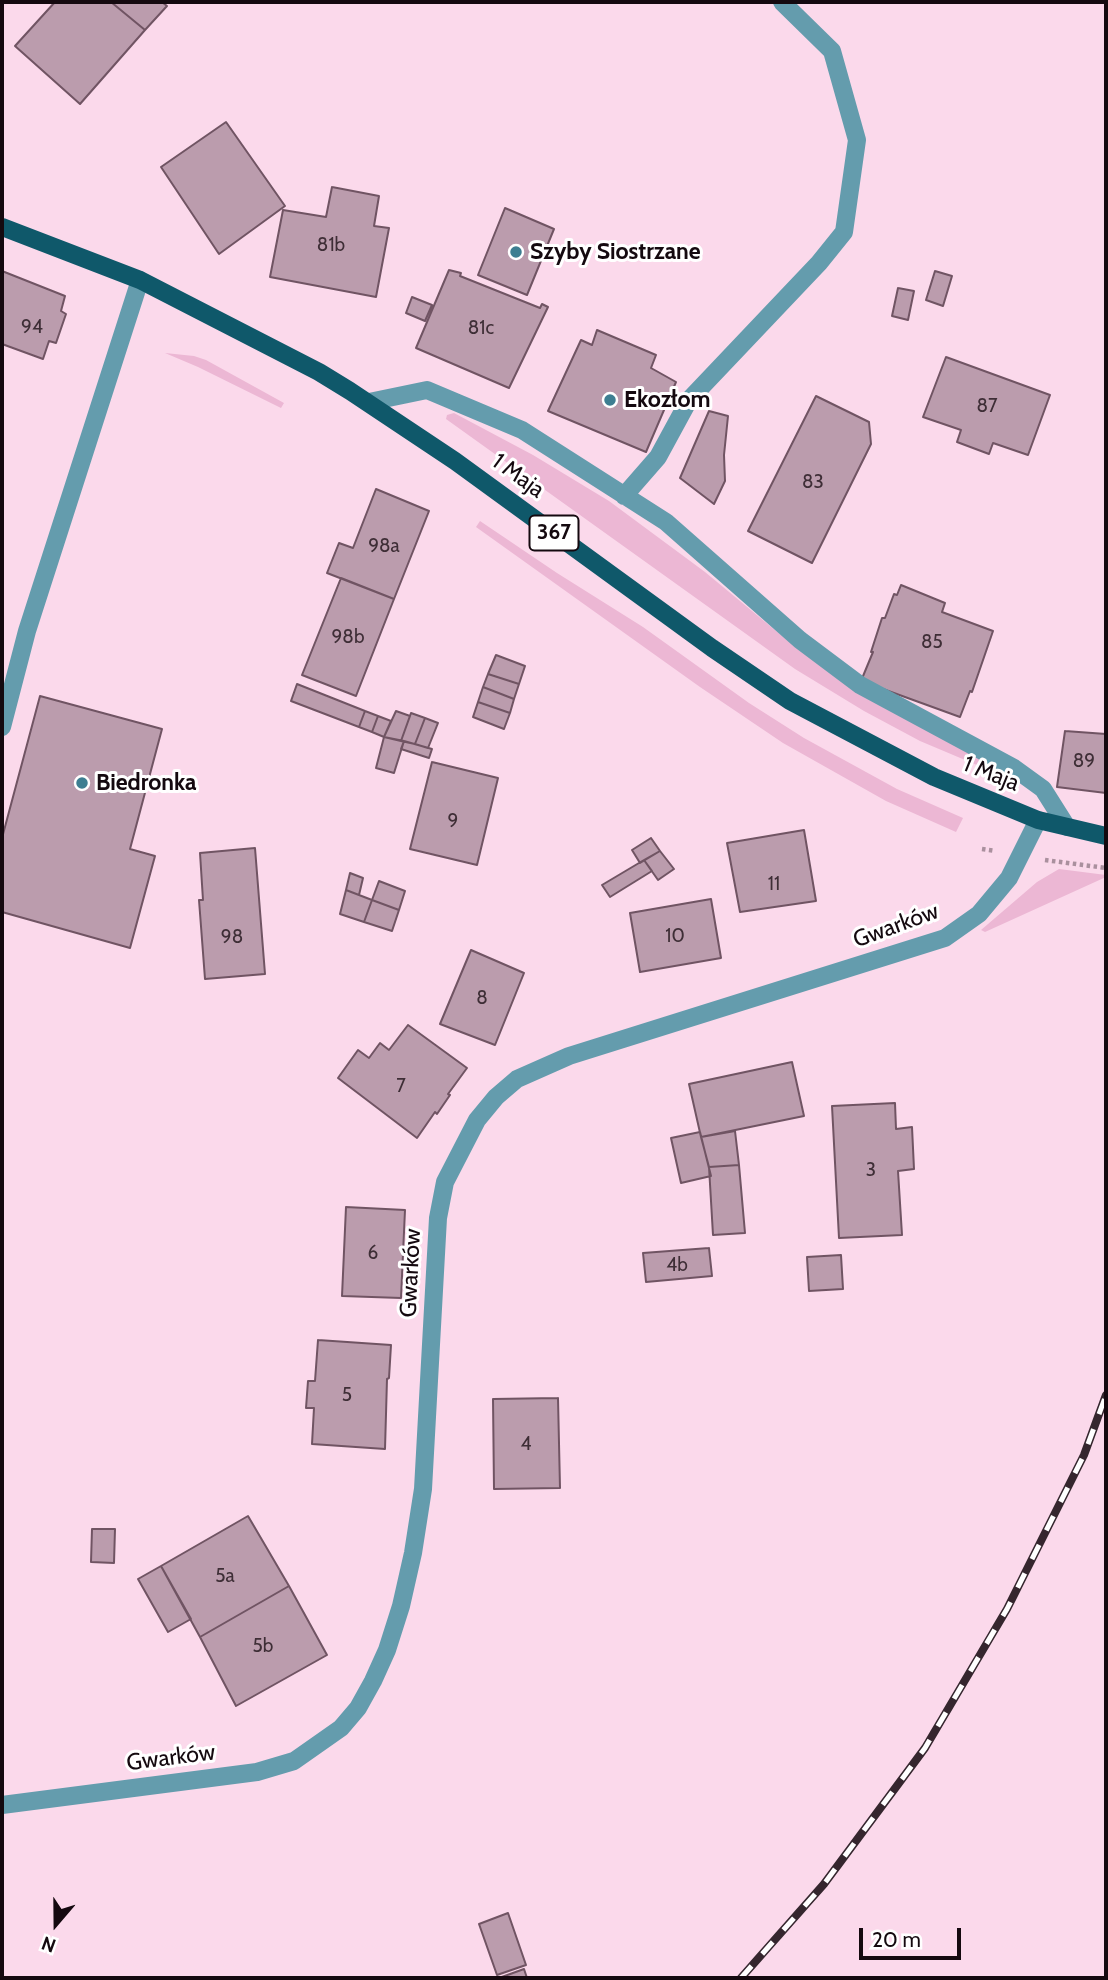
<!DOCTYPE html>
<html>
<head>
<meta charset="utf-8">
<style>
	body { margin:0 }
	#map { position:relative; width:1108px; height:1980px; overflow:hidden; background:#fbd9eb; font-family:Cabin,sans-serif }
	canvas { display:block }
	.frame { position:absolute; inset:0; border:4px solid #14090f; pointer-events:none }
	.north { position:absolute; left:21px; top:1889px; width:70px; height:70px; -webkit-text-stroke:5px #fff; paint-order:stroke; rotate:200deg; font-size:19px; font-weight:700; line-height:28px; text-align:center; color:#14090f }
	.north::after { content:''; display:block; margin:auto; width:24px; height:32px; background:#14090f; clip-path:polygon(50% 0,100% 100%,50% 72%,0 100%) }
	.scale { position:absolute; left:859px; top:1928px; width:102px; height:32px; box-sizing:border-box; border:4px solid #14090f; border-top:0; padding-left:9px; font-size:21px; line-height:24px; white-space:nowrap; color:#14090f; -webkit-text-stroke:5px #fff; paint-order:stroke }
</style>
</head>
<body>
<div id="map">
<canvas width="1108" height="1980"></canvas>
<div class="frame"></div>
<div class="north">N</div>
<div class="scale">20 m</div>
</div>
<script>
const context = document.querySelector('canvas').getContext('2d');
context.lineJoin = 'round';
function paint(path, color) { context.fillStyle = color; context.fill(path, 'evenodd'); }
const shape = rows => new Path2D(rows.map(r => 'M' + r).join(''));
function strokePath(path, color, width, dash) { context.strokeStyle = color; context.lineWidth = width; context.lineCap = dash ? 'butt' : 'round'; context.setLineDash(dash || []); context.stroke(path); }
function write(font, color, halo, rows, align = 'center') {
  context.font = font + ' Cabin,sans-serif'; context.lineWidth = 6; context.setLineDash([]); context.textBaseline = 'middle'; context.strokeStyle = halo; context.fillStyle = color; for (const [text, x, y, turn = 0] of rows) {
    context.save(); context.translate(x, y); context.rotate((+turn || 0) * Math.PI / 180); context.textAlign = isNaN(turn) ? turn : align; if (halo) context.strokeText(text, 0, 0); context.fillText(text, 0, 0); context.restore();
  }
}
paint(shape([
	[165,353,194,356,206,360,284,403,281,408,198,367],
	[454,413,533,455,609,501,705,572,787,640,990,761,989,765,985,764,984,768,920,741,864,711,795,669,446,419,447,415],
	[480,521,557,573,643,627,749,703,804,738,897,789,963,818,956,832,886,801,783,743,700,687,476,527],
	[1059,869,1106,875,1106,877,985,932,981,930,1037,882]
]), '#ecb7d4');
const building = shape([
	[55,2,111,2,145,30,80,104,15,46,55,2],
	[111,2,162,2,167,6,145,30,111,2],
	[226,122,285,206,219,254,161,167,226,122],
	[332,187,379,196,374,226,389,228,376,297,270,277,283,210,326,217,332,187],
	[505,208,554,229,527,295,478,275,505,208],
	[449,270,461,273,460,276,540,308,542,304,548,307,509,388,416,348,449,270],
	[2,271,65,296,61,311,66,314,56,343,49,341,43,359,2,344,2,271],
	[935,271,952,276,943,306,926,300,935,271],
	[898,288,914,291,908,320,892,316,898,288],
	[412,297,432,305,425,321,406,313,412,297],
	[597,330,656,355,651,368,676,382,646,452,548,411,581,340,592,345,597,330],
	[946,357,1050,395,1028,455,993,443,989,454,957,442,961,430,923,417,946,357],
	[816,396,869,422,871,444,812,563,748,531,816,396],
	[709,411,728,416,724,455,725,481,714,504,680,478,709,411],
	[376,489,429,511,394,599,327,573,339,543,353,548,376,489],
	[341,578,394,599,356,696,302,675,341,578],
	[901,585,945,603,942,612,993,631,972,692,970,691,960,717,861,681,873,652,871,652,882,618,885,618,894,594,897,595,901,585],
	[496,655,525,666,519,684,488,674,496,655],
	[488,674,519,684,514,699,483,687,488,674],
	[297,684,365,711,359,727,291,701,297,684],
	[483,687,514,699,510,713,478,702,483,687],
	[40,696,162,729,130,849,155,856,130,948,2,912,2,838,40,696],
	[478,702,510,713,504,729,473,717,478,702],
	[365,711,378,716,372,732,359,727,365,711],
	[396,711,410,716,401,741,384,737,396,711],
	[411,713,425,718,415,744,401,741,411,713],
	[378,716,391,721,384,737,372,732,378,716],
	[425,718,438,723,428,748,415,744,425,718],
	[1065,731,1106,734,1106,793,1057,787,1065,731],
	[384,737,404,741,394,773,376,768,384,737],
	[404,741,432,749,429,758,401,749,404,741],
	[432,762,498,778,477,865,410,849,432,762],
	[804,830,816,901,740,912,727,843,804,830],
	[651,838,660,851,640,863,632,850,651,838],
	[255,848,265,974,205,979,199,900,203,900,200,853,255,848],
	[660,851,674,869,658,880,644,860,660,851],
	[644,860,652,871,610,897,602,885,644,860],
	[350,873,363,878,359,895,346,890,350,873],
	[379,881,405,891,399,910,372,900,379,881],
	[346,890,372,900,364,922,340,914,346,890],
	[711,899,721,958,640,972,630,913,711,899],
	[372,900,399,910,392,931,364,922,372,900],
	[471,950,524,973,495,1045,440,1024,471,950],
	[408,1025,467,1068,448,1094,450,1095,437,1114,435,1112,417,1138,338,1078,358,1050,369,1058,380,1043,389,1050,408,1025],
	[792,1062,804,1116,701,1137,689,1084,792,1062],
	[895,1103,896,1129,912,1127,914,1169,898,1171,902,1235,839,1238,832,1106,895,1103],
	[735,1131,739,1165,709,1167,701,1137,735,1131],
	[700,1132,711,1176,681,1183,671,1138,700,1132],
	[739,1165,745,1233,713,1235,709,1167,739,1165],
	[346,1207,405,1210,401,1298,342,1296,346,1207],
	[709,1248,712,1276,646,1282,643,1253,709,1248],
	[841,1255,843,1289,809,1291,807,1257,841,1255],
	[318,1340,391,1345,389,1378,387,1379,385,1449,312,1444,314,1408,306,1408,308,1381,315,1381,318,1340],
	[558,1398,560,1488,494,1489,493,1399,558,1398],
	[248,1516,289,1586,200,1637,161,1566,248,1516],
	[92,1529,115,1529,114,1563,91,1562,92,1529],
	[161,1566,191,1619,168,1632,138,1579,161,1566],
	[289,1586,327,1655,236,1706,200,1637,289,1586],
	[508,1913,526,1965,497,1975,479,1924,508,1913],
	[524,1969,527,1978,499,1978,524,1969]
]);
paint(building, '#bb9cad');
strokePath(building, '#705463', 2);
strokePath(shape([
	[982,849,995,851],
	[1045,860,1106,868]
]), '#aa909e', 4.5, [3.5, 3.5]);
strokePath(shape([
	[369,402,427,390,522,430,666,522,800,640,860,685,1014,768,1043,789,1067,827],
	[624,496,658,457,689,400,819,263,844,232,857,140,832,51,782,2],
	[2,727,27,631,140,280]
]), '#649cad', 18);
strokePath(shape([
	[2,1805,257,1772,294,1761,341,1728,358,1708,373,1681,387,1650,401,1606,413,1553,423,1489,438,1218,445,1182,477,1120,496,1097,517,1079,569,1056,945,938,979,914,1009,878,1038,820]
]), '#649cad', 18);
strokePath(shape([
	[2,227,140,280,319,372,350,391,455,461,712,648,790,701,934,777,1038,820,1106,836]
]), '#0f586a', 18);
const rail = shape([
	[741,1978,824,1884,925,1748,1007,1609,1084,1455,1106,1395]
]);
strokePath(rail, '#35262e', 8);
strokePath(rail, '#fff', 5, [16]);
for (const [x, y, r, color] of [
	[516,252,7,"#3d7e91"],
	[610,400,7,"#3d7e91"],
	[82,783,7,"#3d7e91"]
]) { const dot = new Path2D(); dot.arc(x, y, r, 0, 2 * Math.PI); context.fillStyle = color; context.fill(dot); strokePath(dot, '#fff', 2.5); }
write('19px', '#3e2e36', null, [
	["81b",331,245],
	["94",32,327],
	["81c",481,328],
	["87",987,406],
	["83",813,482],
	["98a",384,546],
	["98b",348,637],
	["85",932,642],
	["89",1084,761],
	["9",453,821],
	["11",774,884],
	["10",675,936],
	["98",232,937],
	["8",482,998],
	["7",401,1086],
	["3",871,1170],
	["6",373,1253],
	["4b",677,1265],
	["5",347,1395],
	["4",526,1444],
	["5a",225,1576],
	["5b",263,1646]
]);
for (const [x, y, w] of [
	[554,533,49]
]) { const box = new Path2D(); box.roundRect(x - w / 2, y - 17.5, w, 35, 5); context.fillStyle = '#fff'; context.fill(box); strokePath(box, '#14090f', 2); }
write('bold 21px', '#14090f', null, [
	["367",554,533]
]);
write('bold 23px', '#14090f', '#fff', [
	["Szyby Siostrzane",530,252],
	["Ekozłom",624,400],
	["Biedronka",96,783]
], 'left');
write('23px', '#14090f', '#fff', [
	["1 Maja",518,476,36],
	["1 Maja",991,774,22],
	["Gwarków",896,926,-20],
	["Gwarków",411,1273,-87],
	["Gwarków",171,1758,-7]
]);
</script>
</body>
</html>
